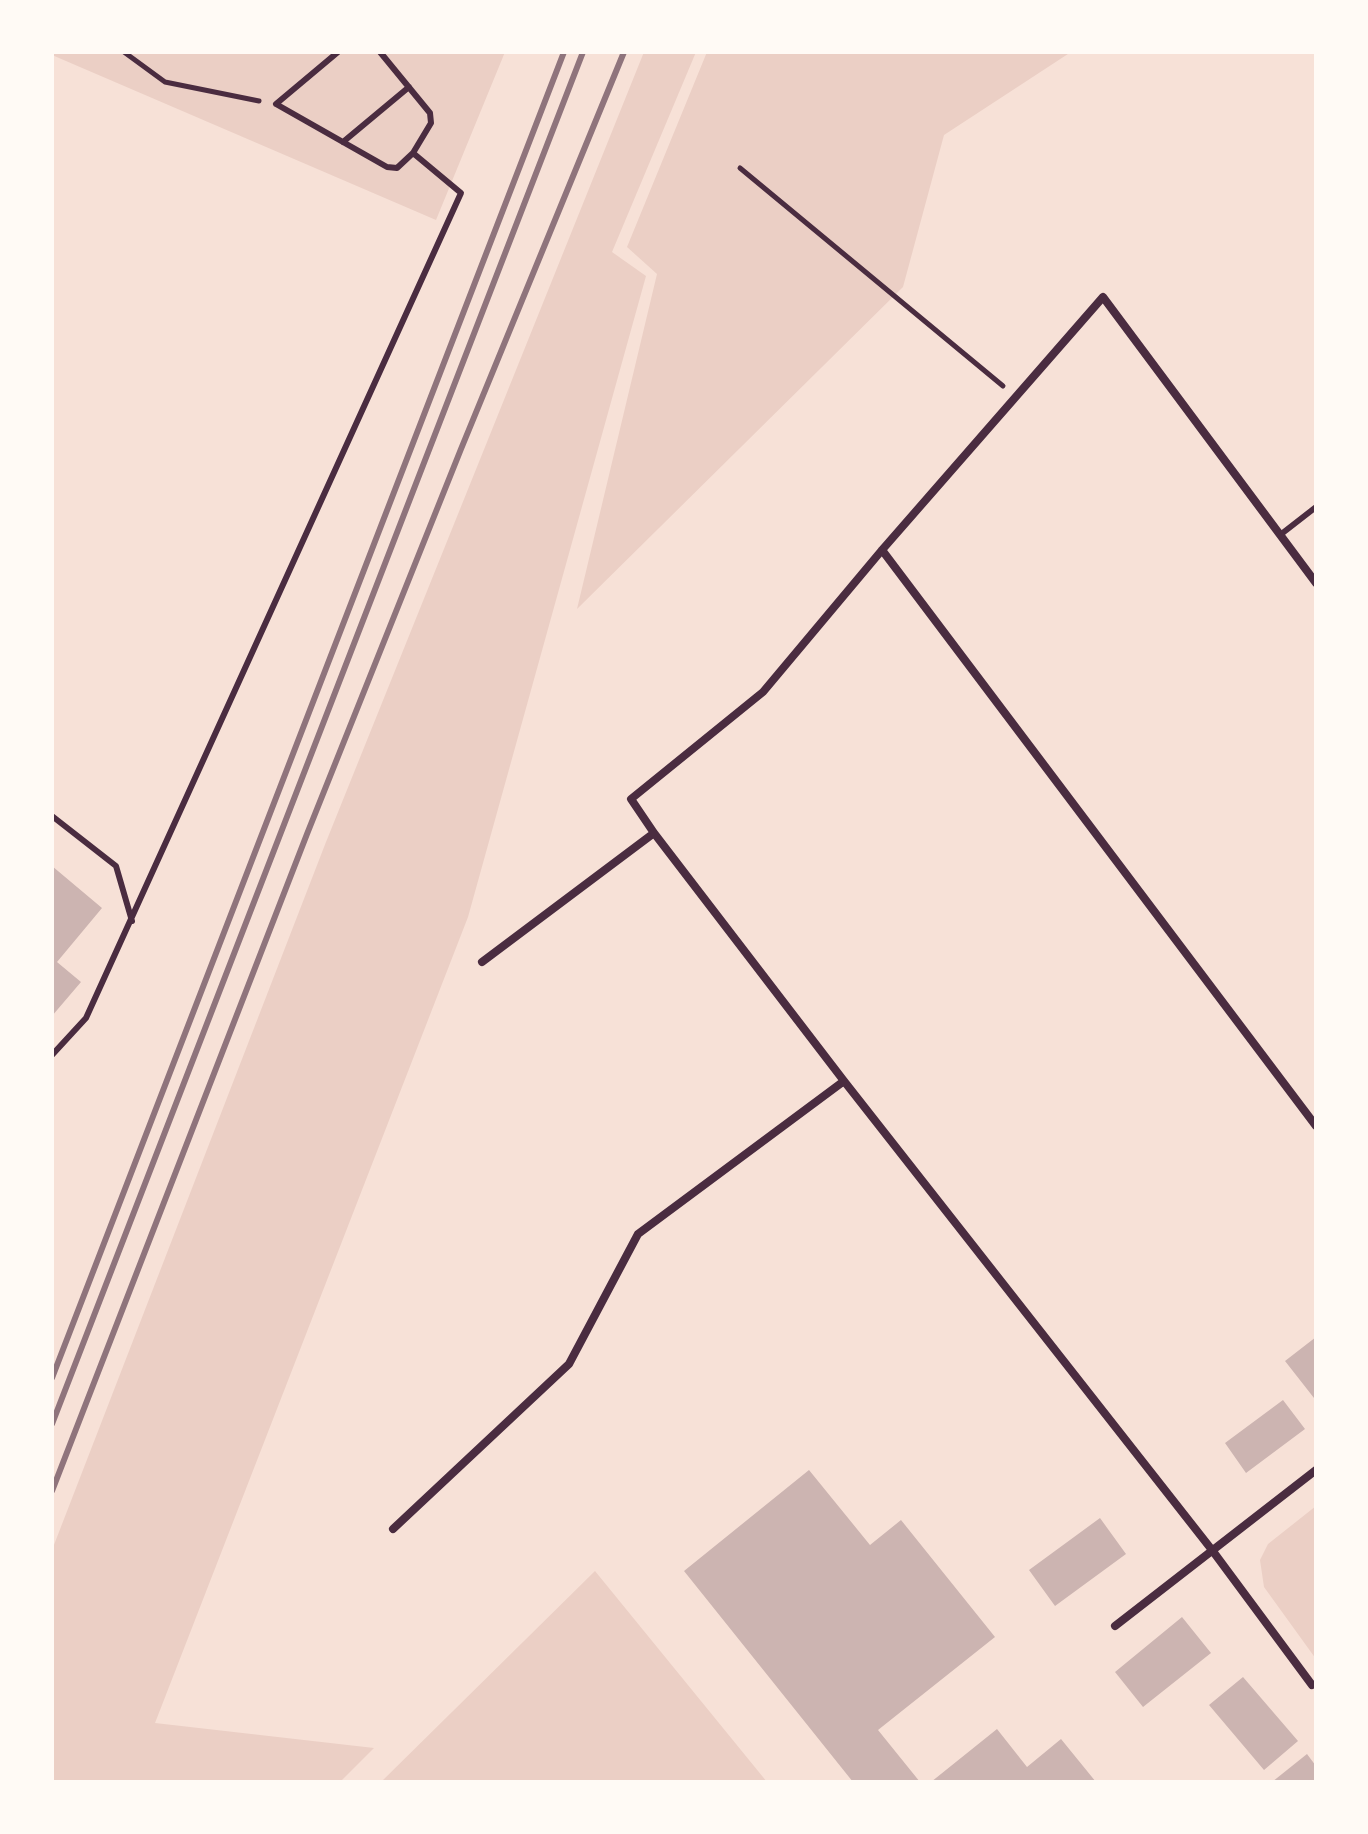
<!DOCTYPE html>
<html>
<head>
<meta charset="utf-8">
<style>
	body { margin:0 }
	#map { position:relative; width:1368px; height:1834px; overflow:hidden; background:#f7e1d7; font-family:Cabin,sans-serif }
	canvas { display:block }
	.frame { position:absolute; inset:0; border:54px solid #fffaf5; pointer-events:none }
</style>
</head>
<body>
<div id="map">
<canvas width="1368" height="1834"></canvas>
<div class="frame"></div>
</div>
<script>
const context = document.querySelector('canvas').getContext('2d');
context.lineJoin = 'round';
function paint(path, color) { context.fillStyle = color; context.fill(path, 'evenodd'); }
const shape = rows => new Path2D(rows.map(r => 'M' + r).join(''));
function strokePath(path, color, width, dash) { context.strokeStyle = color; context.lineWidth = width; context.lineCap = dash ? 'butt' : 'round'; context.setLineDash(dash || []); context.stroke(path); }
paint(shape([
	[52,52,505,52,436,220,52,55],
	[644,52,696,52,612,252,646,276,468,917,155,1723,374,1748,340,1782,52,1782,52,1550,326,842],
	[707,52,1071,52,944,135,903,287,577,609,657,274,627,247],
	[1316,1506,1316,1659,1264,1587,1260,1560,1268,1544],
	[595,1571,767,1782,381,1782]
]), '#ebcfc5');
paint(shape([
	[52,866,102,908,57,962,81,982,52,1016],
	[1316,1337,1316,1397,1314,1398,1285,1361],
	[1283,1400,1305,1429,1246,1473,1225,1443],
	[809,1470,870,1545,901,1520,995,1637,878,1730,920,1782,853,1782,684,1571],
	[1100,1518,1126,1554,1055,1606,1029,1570],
	[1182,1617,1211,1653,1143,1707,1115,1672],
	[1243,1677,1298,1741,1264,1770,1209,1705],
	[997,1729,1027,1767,1061,1739,1096,1782,931,1782],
	[1307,1754,1316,1766,1316,1782,1272,1782]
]), '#ccb4b1');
strokePath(shape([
	[124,52,165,82,259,101],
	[740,168,1003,386]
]), '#4a2c40', 5);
strokePath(shape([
	[338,52,276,104,387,167,397,168,413,153,431,123,430,113,380,52],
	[343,142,409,87],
	[1280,535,1316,507],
	[52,816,116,866,132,921],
	[52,1055,86,1018,461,193,413,153]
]), '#4a2c40', 6);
strokePath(shape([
	[882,550,1316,1126],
	[482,962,654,833],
	[393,1529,569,1364,638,1234,844,1081],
	[1115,1626,1316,1470],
	[1312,1685,1212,1550,844,1081,654,833,631,799,763,692,882,550,1103,297,1316,583]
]), '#4a2c40', 8);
strokePath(shape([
	[52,1378,564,52],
	[52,1424,583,52],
	[52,1491,307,834,461,449,624,52]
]), '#8f747c', 6);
</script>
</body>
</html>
